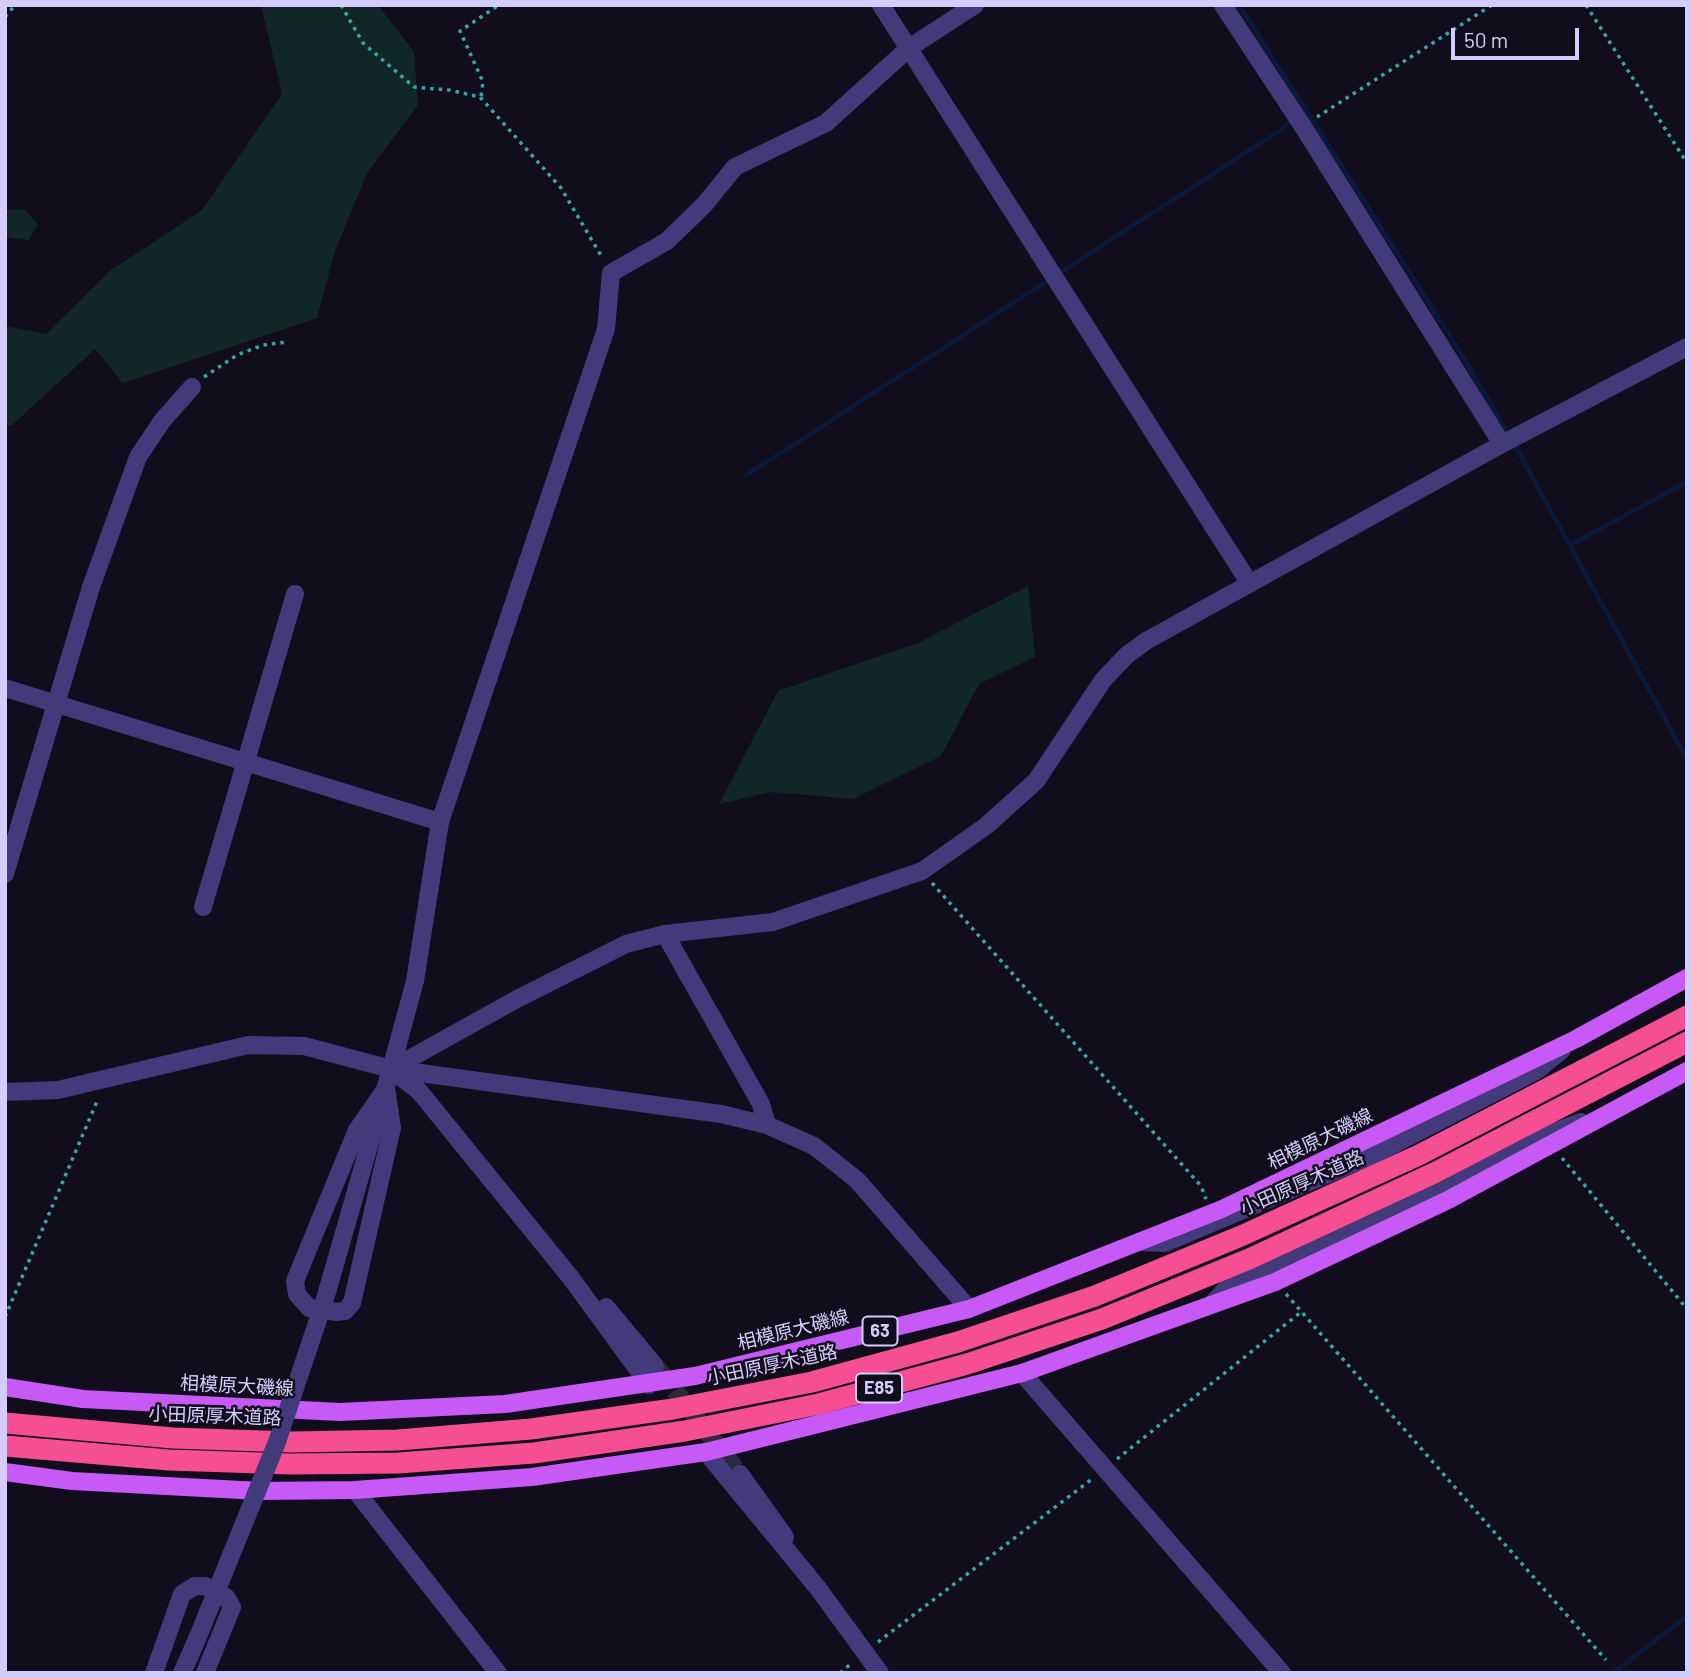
<!DOCTYPE html>
<html>
<head>
<meta charset="utf-8">
<style>
	body { margin:0 }
	#map { position:relative; width:1692px; height:1678px; overflow:hidden; background:#110d1d; font-family:Barlow,sans-serif }
	canvas { display:block }
	.frame { position:absolute; inset:0; border:7px solid #d5ccfc; pointer-events:none }
	.scale { position:absolute; left:1451px; top:28px; width:128px; height:32px; box-sizing:border-box; border:4px solid #d5ccfc; border-top:0; padding-left:9px; font-size:21px; line-height:24px; white-space:nowrap; color:#d5ccfc; -webkit-text-stroke:5px #110d1d; paint-order:stroke }
</style>
</head>
<body>
<div id="map">
<canvas width="1692" height="1678"></canvas>
<div class="frame"></div>
<div class="scale">50 m</div>
</div>
<script>
const context = document.querySelector('canvas').getContext('2d');
context.lineJoin = 'round';
function paint(path, color) { context.fillStyle = color; context.fill(path, 'evenodd'); }
const shape = rows => new Path2D(rows.map(r => 'M' + r).join(''));
function strokePath(path, color, width, dash) { context.strokeStyle = color; context.lineWidth = width; context.lineCap = dash ? 'butt' : 'round'; context.setLineDash(dash || []); context.stroke(path); }
function write(font, color, halo, rows, align = 'center') {
  context.font = font + ' Barlow,"Noto Sans JP",sans-serif'; context.lineWidth = 5; context.setLineDash([]); context.textBaseline = 'middle'; context.strokeStyle = halo; context.fillStyle = color; for (const [text, x, y, turn = 0] of rows) {
    context.save(); context.translate(x, y); context.rotate((+turn || 0) * Math.PI / 180); context.textAlign = isNaN(turn) ? turn : align; if (halo) context.strokeText(text, 0, 0); context.fillText(text, 0, 0); context.restore();
  }
}
paint(shape([
	[261,5,378,5,414,52,418,105,367,173,335,251,317,318,123,383,95,349,11,426,5,424,5,326,46,334,111,270,202,210,282,94],
	[24,209,38,224,29,240,5,237,5,210],
	[1028,586,1035,657,979,684,941,756,853,799,770,792,719,804,778,691,918,643]
]), '#102627');
strokePath(shape([
	[1239,5,1459,350,1518,451,1687,759],
	[745,476,1281,130,1305,105],
	[1570,545,1687,482],
	[1613,1673,1687,1616]
]), '#0b1838', 5);
strokePath(shape([
	[658,1369,740,1474]
]), '#2e2a3e', 18, [18, 9]);
strokePath(shape([
	[341,5,363,43,414,87,449,90,480,97,561,188,603,259],
	[1586,5,1687,163],
	[5,17,15,5],
	[481,96,483,82,460,31,499,5],
	[1317,117,1492,5],
	[204,377,237,355,263,345,287,342],
	[932,883,1201,1186,1206,1199],
	[1562,1158,1687,1309],
	[1286,1294,1606,1660],
	[5,1317,98,1099],
	[1117,1459,1301,1312],
	[878,1642,1092,1479],
	[840,1673,853,1662]
]), '#34a7a9', 3.5, [3.5, 5]);
strokePath(shape([
	[881,5,1250,584],
	[1223,5,1302,125,1502,444],
	[5,688,440,822],
	[5,874,91,587,138,457,162,421,192,387],
	[203,907,295,594],
	[665,934,761,1104,767,1125],
	[391,1069,517,999,626,944,665,934,773,922,922,871,986,826,1036,781,1103,680,1127,655,1146,641,1502,444,1687,347],
	[391,1069,415,981,440,822,606,329,611,273,667,241,704,205,735,167,826,123,909,48,975,5],
	[391,1069,721,1114,767,1125,814,1146,857,1180,969,1309],
	[393,1071,419,1091,571,1278,649,1385],
	[386,1088,392,1128,352,1303,345,1311,337,1312,309,1308,297,1294,295,1281,357,1130,386,1088],
	[1139,1242,1165,1243,1375,1154,1536,1071,1562,1050],
	[1212,1304,1227,1288,1538,1138,1581,1122],
	[606,1307,655,1366],
	[1022,1373,1282,1673],
	[740,1474,785,1537],
	[355,1490,498,1673],
	[154,1673,182,1594,195,1586,205,1586,226,1597,232,1607,205,1673]
]), '#423a7a', 18);
strokePath(shape([
	[5,1092,58,1090,248,1045,304,1046,391,1069,325,1299],
	[706,1452,817,1587,880,1673],
	[182,1673,197,1639]
]), '#423a7a', 18);
strokePath(shape([
	[5,1387,83,1399,340,1412,505,1404,695,1376,969,1309,1222,1209,1576,1039,1687,978],
	[5,1472,72,1481,260,1491,355,1490,532,1477,706,1452,1022,1373,1275,1282,1448,1200,1687,1071]
]), '#c759f6', 18);
strokePath(shape([
	[5,1423,173,1438,292,1442,398,1440,531,1429,673,1409,812,1382,958,1342,1095,1296,1241,1236,1419,1155,1687,1016],
	[5,1446,169,1460,290,1464,398,1463,534,1453,685,1431,819,1404,967,1364,1102,1319,1249,1259,1434,1173,1687,1042]
]), '#f54e92', 21);
strokePath(shape([
	[197,1639,277,1442,325,1299]
]), '#423a7a', 18);
for (const [x, y, w] of [
	[880,1331,35],
	[879,1388,46]
]) { const box = new Path2D(); box.roundRect(x - w / 2, y - 14.5, w, 29, 5); context.fillStyle = '#110d1d'; context.fill(box); strokePath(box, '#d5ccfc', 2); }
write('bold 18px', '#d5ccfc', null, [
	["63",880,1331],
	["E85",879,1388]
]);
write('19px', '#d5ccfc', '#110d1d', [
	["相模原大磯線",1320,1139,-26],
	["小田原厚木道路",1302,1183,-24],
	["相模原大磯線",793,1330,-14],
	["小田原厚木道路",772,1365,-12],
	["相模原大磯線",237,1386,3],
	["小田原厚木道路",215,1416,2]
]);
</script>
</body>
</html>
